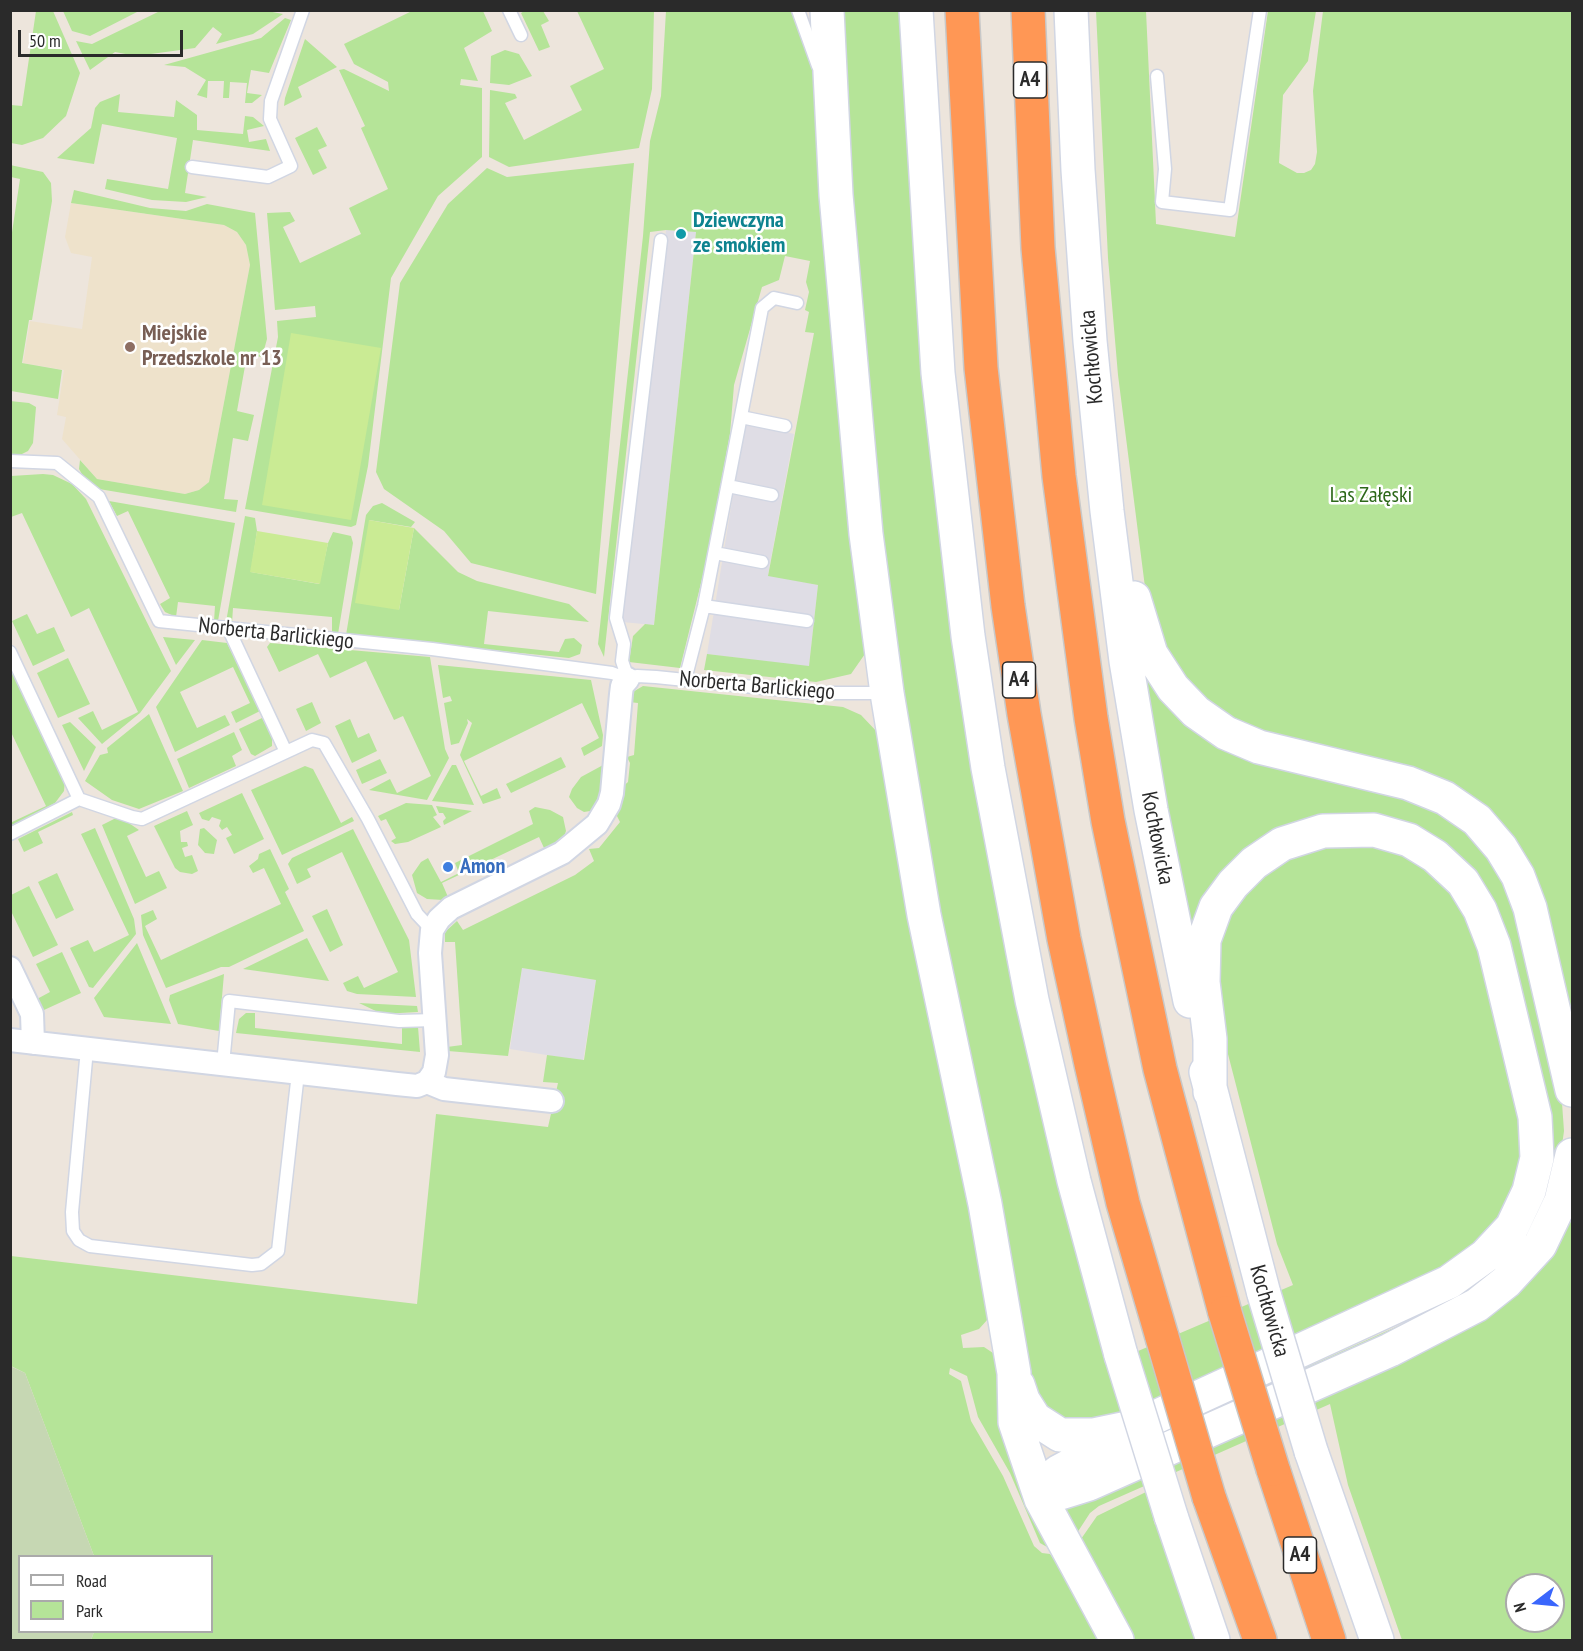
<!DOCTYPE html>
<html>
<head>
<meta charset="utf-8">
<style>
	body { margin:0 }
	#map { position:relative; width:1583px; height:1651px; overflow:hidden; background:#ede5dc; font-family:"PT Sans Narrow",sans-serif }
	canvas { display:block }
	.frame { position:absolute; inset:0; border:12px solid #2a2a2a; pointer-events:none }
	.legend { position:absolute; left:18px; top:1555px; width:195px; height:78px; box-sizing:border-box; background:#fff; border:2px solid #aaa; margin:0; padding:8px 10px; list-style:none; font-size:18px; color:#2a2a2a }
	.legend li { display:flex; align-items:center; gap:12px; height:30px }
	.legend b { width:30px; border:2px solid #aaa }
	.north { position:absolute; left:1505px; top:1573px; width:60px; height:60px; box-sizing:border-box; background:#fff; border:2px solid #aaa; border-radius:50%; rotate:254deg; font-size:16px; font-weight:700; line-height:24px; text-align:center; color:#2a2a2a }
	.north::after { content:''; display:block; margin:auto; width:21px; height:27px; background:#3a66fc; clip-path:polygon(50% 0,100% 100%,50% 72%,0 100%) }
	.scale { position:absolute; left:18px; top:30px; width:165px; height:27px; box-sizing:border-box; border:3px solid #2a2a2a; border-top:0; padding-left:8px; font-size:18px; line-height:21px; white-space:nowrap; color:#2a2a2a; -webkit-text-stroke:4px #fff; paint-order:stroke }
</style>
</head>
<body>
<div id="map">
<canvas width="1583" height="1651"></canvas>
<div class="frame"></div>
<ul class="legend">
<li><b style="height:8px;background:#fff"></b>Road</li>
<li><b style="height:16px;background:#b5e498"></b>Park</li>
</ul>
<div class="north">N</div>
<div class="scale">50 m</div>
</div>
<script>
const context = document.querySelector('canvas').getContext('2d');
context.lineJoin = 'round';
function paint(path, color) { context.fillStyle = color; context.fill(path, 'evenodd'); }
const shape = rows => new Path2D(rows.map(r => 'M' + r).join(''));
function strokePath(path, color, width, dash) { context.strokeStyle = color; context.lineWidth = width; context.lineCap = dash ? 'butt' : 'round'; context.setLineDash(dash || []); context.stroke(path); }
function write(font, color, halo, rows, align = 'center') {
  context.font = font + ' "PT Sans Narrow",sans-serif'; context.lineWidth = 5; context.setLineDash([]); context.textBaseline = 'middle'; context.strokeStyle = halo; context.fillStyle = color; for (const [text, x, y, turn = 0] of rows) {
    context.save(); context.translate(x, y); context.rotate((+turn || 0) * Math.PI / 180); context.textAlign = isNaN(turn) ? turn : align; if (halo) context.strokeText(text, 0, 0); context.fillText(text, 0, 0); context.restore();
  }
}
paint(shape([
	[666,230,696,232,654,625,622,622],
	[745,422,794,434,768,575,818,585,809,667,707,654],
	[522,968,596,980,583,1061,510,1049]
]), '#dfdde5');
paint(shape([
	[71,203,224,225,237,232,246,245,250,265,209,482,199,490,185,494,97,479,62,439,66,417,57,415,64,370,23,363,30,321,82,329,92,257,71,253,65,237]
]), '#eee2cb');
paint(shape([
	[262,10,283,14,253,34,216,44,222,34,213,27,195,48,136,56,115,52,90,70,76,41,92,44,160,11],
	[526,10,543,11,549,21,541,25,550,47,539,51,521,13],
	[785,10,792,12,816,80,867,651,851,674,816,682,704,670,707,654,809,666,818,585,768,576,814,333,805,332,809,312,805,310,809,292,806,282,810,261,785,256,779,280,762,287,734,385,730,434,706,563,680,668,629,662,633,636,645,624,654,625,696,232,666,230,650,232,604,657,598,644,643,236,650,141,661,96,666,11],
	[36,11,53,11,80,73,66,116,43,138,22,145,11,143,11,105,22,106],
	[63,11,139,11,90,36,72,31],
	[412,11,483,11,492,31,464,48,478,81,461,79,460,85,482,88,482,157,438,196,391,278,368,466,356,525,351,527,245,509,278,337,277,321,316,317,315,306,275,310,267,213,290,212,295,221,283,227,300,263,361,234,349,208,388,189,361,128,365,126,339,70,344,69,389,91,388,82,354,64,344,44],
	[577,11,654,11,652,89,639,148,509,167,489,157,490,90,515,94,517,98,505,103,524,140,582,110,570,86,604,69],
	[839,11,904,11,926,383,1110,1363,1293,1285,1277,1244,1221,1027,1216,957,1226,921,1241,896,1283,860,1314,847,1362,843,1409,856,1449,888,1474,928,1511,1067,1523,1141,1519,1174,1504,1212,1481,1241,1445,1267,1401,1288,1093,1426,1079,1429,1034,1404,918,816,868,442],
	[1096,11,1146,11,1156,224,1235,237,1268,11,1316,11,1308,61,1283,95,1279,163,1297,173,1304,173,1311,170,1315,164,1317,152,1313,91,1323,11,1572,11,1572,1034,1499,828,1225,718,1167,658,1146,595,1118,375,1108,258],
	[285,18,291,20,269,73,251,70,247,93,262,95,252,103,245,103,247,83,230,82,229,98,223,98,224,81,208,81,207,98,197,95,206,80,185,67,164,65,261,38],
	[305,39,337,67,298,87,302,97,284,106,285,98],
	[505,50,519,54,532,76,509,85,490,83,491,56],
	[120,94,118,112,174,117,176,100,197,115,197,130,243,134,245,116,253,117,264,126,247,130,249,142,266,139,270,151,193,140,185,193,207,197,186,202,152,200,105,189,107,179,168,189,177,138,102,124,94,164,57,158,91,128,95,108,100,102],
	[317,127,327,146,318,150,327,168,313,175,295,138],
	[634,163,596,594,471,563,444,531,384,489,376,472,400,283,448,204,487,168,507,177],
	[10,165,43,172,51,183,52,201,32,320,29,320,22,363,62,370,58,399,11,391,11,239,20,179,11,177],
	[74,190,150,208,186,211,207,204,255,213,267,339,262,357,247,355,237,411,254,415,248,441,233,438,224,499,238,500,236,512,99,489,86,481,79,469,80,460,97,479,185,494,199,490,209,482,250,265,246,245,237,232,224,225,71,203],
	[10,401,29,403,36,407,33,443,28,451,20,455,11,456],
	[43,474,53,475,72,484,86,499,171,671,140,713,102,744,78,718,93,711,102,730,138,712,89,608,71,617,22,513,11,517,11,476],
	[109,501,235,523,218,621,214,621,215,606,178,602,176,617,165,612,160,604,170,598,128,511,117,516],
	[382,503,415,522,411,527,369,520,399,610,414,528,458,572,477,581,569,604,589,622,488,611,484,644,559,652,565,639,574,638,582,645,580,654,569,658,346,635,366,515,373,506],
	[245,516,255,518,257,531,251,572,319,584,328,543,333,532,351,536,353,543,338,634,332,633,332,617,233,608,232,623,226,622],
	[27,614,37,634,54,627,65,651,33,666,12,621],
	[163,637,195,640,176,665],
	[202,640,227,643,260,711,236,723,231,712,250,703,233,667,180,692,197,728,225,715,230,725,175,752,156,707],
	[270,643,430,657,445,749,449,758,427,800,369,790,390,779,397,793,431,776,403,716,394,720,366,661,330,678,318,654,279,672,267,647],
	[68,658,90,704,58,718,37,673],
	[11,664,65,780,64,791,55,803,11,826,10,823,46,806,11,732],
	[438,665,591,680,603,735,602,746,584,756,581,748,599,738,582,703,464,761,481,796,497,788,501,798,483,804,460,755,472,723,467,719,468,723,459,743,451,745,444,703,452,701,450,696,443,698],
	[1145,669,1177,711,1415,797,1466,827,1505,878,1561,1089,1564,1131,1559,1167,1534,1231,1491,1281,1420,1322,1099,1461,1418,1317,1456,1296,1487,1277,1509,1254,1542,1196,1479,885,1315,819,1192,936,1141,672],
	[643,686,843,707,861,715,879,734,944,1056,988,1319,979,1329,961,1335,963,1348,984,1347,996,1355,1053,1545,1047,1547,1040,1543,1010,1473,978,1417,967,1376,950,1368,949,1374,961,1381,971,1421,1003,1476,1034,1546,1042,1553,1050,1554,1054,1560,1060,1557,1106,1640,91,1640,94,1632,212,1632,212,1556,94,1556,25,1373,11,1366,11,1256,417,1304,436,1114,548,1127,558,1083,543,1082,547,1055,584,1060,596,980,522,968,508,1056,448,1051,447,1047,462,1045,455,942,445,942,445,932,457,921,463,930,575,875,594,861,589,849,599,848,620,822,615,812,620,789,628,782,630,763,627,757,634,755,638,703,629,702,631,693],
	[312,702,321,723,306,731,296,709],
	[149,714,183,791,139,809,112,800,85,781,100,755,108,753,107,748],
	[262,718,272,736,272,746,255,756,251,754,239,729],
	[350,719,358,738,369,733,377,751,352,763,335,726],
	[70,722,96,747,84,771,62,725],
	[234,732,242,750,232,756,236,766,189,788,177,759],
	[561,757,566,767,511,793,506,784],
	[380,759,387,773,362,784,356,770],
	[605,764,604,793,596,810,584,812,577,808,569,797,572,789,581,777],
	[452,765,456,765,474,805,432,801],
	[305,766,313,769,341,823,352,817,354,821,282,855,251,790],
	[242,793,264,839,234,854,226,838,232,835,227,827,222,830,219,826,221,820,212,817,209,821,202,819,199,813],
	[406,803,432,805,437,815,433,817,441,827,408,842,395,844,391,841,396,838,386,819,381,821,378,816],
	[436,806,472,811,444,825,443,821,446,818,443,813,439,813],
	[535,807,550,810,563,817,566,831,562,842,551,850,544,848,539,837,442,883,448,897,443,900,427,899,417,893,412,875,421,862,428,858,441,882,459,873,455,863,533,824,529,811],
	[187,811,193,825,180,831,181,842,187,842,188,846,182,848,185,857,192,855,198,871,192,874,180,872,175,868,154,826],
	[72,812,73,815,38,832,43,843,24,852,18,839],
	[114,819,123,819,139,830,127,836,146,877,159,871,167,888,135,904,102,825],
	[95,828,134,919,136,934,93,988,89,987,70,948,88,940,94,952,129,935,81,834],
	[204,828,217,840,214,854,205,853,198,845,200,829],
	[353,829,409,940,416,997,357,994,347,991,343,983,358,976,364,988,398,972,342,852,307,869,311,877,297,884,288,864,292,858],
	[270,849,289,889,285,892,304,931,229,967,221,967,166,988,143,935,141,915,153,910,157,919,145,926,161,960,281,904,264,868,253,873,249,866,258,859,259,854],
	[57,873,74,910,56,919,38,882],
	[29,886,58,945,33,957,11,911,11,895],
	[327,909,343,945,330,952,312,916],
	[307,938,329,981,243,969],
	[137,943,171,1024,104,1017,94,998],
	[62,952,81,993,44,1010,37,999,50,992,36,964],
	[224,974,219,1031,178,1024,169,1000,170,995],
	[359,1003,417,1006,418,1012,382,1014],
	[246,1013,255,1013,255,1028,402,1044,402,1028,418,1027,420,1052,236,1033,239,1019],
	[1572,1204,1572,1640,1402,1640,1348,1485,1330,1404,1099,1506,1090,1513,1077,1533,1065,1511,1069,1507,1437,1343],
	[1517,1585,1553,1585,1553,1621,1517,1621],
	[1146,1492,1155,1525,1161,1523,1201,1640,1129,1640,1081,1539,1097,1516]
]), '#b5e498');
paint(shape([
	[10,1366,25,1373,94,1556,20,1556,20,1632,94,1632,91,1640,11,1640]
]), '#c6d7b3');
paint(shape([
	[291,333,381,348,351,520,262,505],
	[369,520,414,528,399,610,355,603],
	[257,531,328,543,320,584,250,572]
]), '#caeb94');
const lane = shape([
	[509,10,521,35],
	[798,10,818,66],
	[1157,76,1165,169,1162,202,1230,210,1260,10],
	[192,167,268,177,291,166,270,119,271,101,303,10],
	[741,417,785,426],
	[10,461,57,463,99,497,159,621,432,649,612,673,628,679,637,676,656,677,812,693,886,693],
	[728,486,772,495],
	[715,553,762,562],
	[704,606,807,621],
	[229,630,286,752],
	[10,652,79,799,132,817,142,819,312,740,324,743,368,819,417,914,432,930],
	[628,679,622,661,624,644,616,618,661,240],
	[685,680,704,606,762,308,774,298,797,303],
	[10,834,79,799],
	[87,1049,72,1212,73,1231,79,1240,90,1246,252,1265,261,1264,278,1251,298,1073],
	[223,1064,229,1001,399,1021,435,1020]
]);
const street = shape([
	[10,968,32,1014,33,1043],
	[10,1040,397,1084,417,1086,427,1082,444,1089,552,1101],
	[427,1082,434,1072,437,1055,430,953,432,930,439,919,451,908,562,853,597,824,609,804,612,793,621,694,622,686,628,679]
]);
const secondary = shape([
	[827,10,836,195,866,534,887,693,924,915,985,1204,1014,1373,1015,1422,1041,1499,1117,1640],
	[916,10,938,373,968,636,988,768,1032,1000,1074,1181,1121,1355],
	[1071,10,1078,170,1090,341,1107,511,1126,661,1151,810,1190,1001],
	[1134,598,1151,654,1173,688,1196,712,1226,733,1259,747,1408,783,1445,798,1477,820,1501,848,1518,876,1530,908,1572,1090],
	[1206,1072,1264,1294],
	[1018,1385,1023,1400,1035,1419,1060,1435,1094,1435,1123,1429],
	[1311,1451,1377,1640],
	[1041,1499,1058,1472,1103,1448,1136,1426,1449,1282,1485,1256,1512,1227,1529,1191,1537,1158,1535,1117,1494,946,1480,910,1463,882,1435,856,1409,840,1374,830,1323,831,1282,844,1254,863,1233,884,1216,907,1204,940,1203,982,1210,1039,1210,1092],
	[1041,1499,1089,1484,1390,1350,1477,1305,1506,1282,1540,1245,1561,1201,1572,1155],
	[1171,1516,1213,1640]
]);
const highway = shape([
	[962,10,981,368,1008,606,1024,714,1064,939,1091,1064,1123,1203,1162,1337],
	[1028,10,1038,248,1059,476,1091,718,1108,821,1160,1069,1225,1313],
	[1273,1469,1329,1640],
	[1209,1497,1260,1640]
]);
strokePath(lane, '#d1d6e3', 15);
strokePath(street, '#d1d6e3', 26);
strokePath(secondary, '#d1d6e3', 36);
strokePath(highway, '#c8c8c8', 36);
strokePath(lane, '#fff', 12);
strokePath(street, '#fff', 22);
strokePath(secondary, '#fff', 33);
strokePath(highway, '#ff9755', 33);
const secondaryBridge = shape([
	[1264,1294,1311,1451],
	[1121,1355,1171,1516]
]);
const highwayBridge = shape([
	[1225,1313,1273,1469],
	[1162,1337,1209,1497]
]);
strokePath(secondaryBridge, '#d1d6e3', 36, []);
strokePath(highwayBridge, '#c8c8c8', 36, []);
strokePath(secondaryBridge, '#fff', 33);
strokePath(highwayBridge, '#ff9755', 33);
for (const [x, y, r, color] of [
	[681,234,6,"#0f9aa8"],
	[130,347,6,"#8d6e63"],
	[448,867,6,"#3f7fe0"]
]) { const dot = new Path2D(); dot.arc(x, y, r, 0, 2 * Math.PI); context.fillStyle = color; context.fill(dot); strokePath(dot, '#fff', 2); }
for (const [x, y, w] of [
	[1030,80,33],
	[1019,680,33],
	[1300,1555,33]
]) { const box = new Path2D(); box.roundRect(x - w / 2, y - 18, w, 36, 4.5); context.fillStyle = '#fff'; context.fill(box); strokePath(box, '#2a2a2a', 1.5); }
write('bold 21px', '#2a2a2a', null, [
	["A4",1030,80],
	["A4",1019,680],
	["A4",1300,1555]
]);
write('bold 22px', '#0d838f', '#fff', [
	["Dziewczyna",693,221],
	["ze smokiem",693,246]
], 'left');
write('bold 22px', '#785e54', '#fff', [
	["Miejskie",142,334],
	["Przedszkole nr 13",142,359]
], 'left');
write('22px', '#2a2a2a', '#fff', [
	["Kochłowicka",1092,357,-95],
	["Norberta Barlickiego",276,634,6],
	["Norberta Barlickiego",757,686,5],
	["Kochłowicka",1157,838,79],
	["Kochłowicka",1269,1311,74]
]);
write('22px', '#2d6819', '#fff', [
	["Las Załęski",1371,496]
]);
write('bold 22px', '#366cbe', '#fff', [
	["Amon",460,867]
], 'left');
</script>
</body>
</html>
